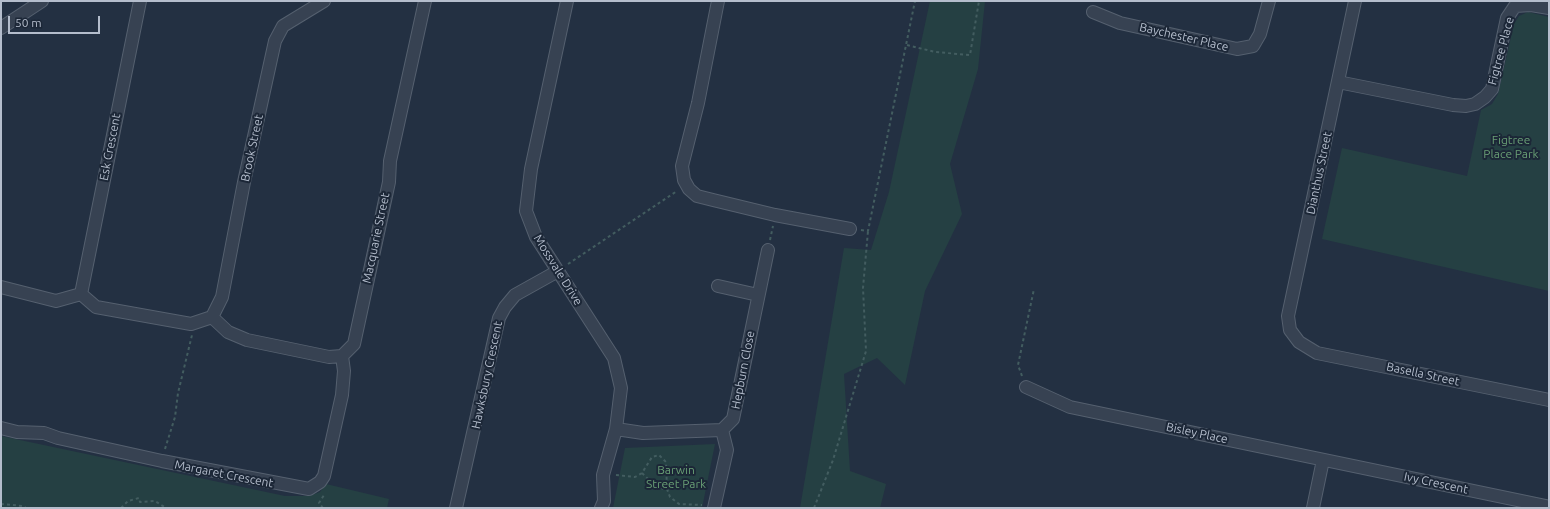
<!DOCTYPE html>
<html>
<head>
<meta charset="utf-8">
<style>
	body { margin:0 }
	#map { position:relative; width:1550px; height:509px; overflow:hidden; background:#233042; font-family:Ubuntu,sans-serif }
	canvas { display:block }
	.frame { position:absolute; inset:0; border:2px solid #b4bdcc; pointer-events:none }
	.scale { position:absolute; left:8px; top:16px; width:92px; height:18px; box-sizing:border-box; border:2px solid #b4bdcc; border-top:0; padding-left:5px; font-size:12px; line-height:14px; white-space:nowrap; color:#b4bdcc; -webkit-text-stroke:3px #1c2737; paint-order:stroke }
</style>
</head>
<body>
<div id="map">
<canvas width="1550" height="509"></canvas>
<div class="frame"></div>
<div class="scale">50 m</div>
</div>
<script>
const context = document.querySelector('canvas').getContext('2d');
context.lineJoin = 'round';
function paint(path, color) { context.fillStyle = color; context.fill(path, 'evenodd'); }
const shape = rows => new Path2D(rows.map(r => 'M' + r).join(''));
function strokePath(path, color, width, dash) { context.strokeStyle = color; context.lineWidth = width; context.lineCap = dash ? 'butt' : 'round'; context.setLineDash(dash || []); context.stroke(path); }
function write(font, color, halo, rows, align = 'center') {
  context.font = font + ' Ubuntu,sans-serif'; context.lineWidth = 4; context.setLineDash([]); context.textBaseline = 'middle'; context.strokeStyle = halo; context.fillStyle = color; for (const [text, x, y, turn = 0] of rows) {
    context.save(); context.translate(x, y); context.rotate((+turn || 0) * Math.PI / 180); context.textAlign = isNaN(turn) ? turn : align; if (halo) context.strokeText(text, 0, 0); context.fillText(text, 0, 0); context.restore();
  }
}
paint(shape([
	[930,1,985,1,978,69,950,164,962,214,925,291,905,385,877,358,844,374,850,471,886,484,880,508,800,508,844,248,871,250,889,192],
	[1528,12,1549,17,1549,291,1322,239,1342,148,1467,176,1481,110,1492,104,1498,94,1514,24,1519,16],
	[1,436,285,496,309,496,320,492,326,484,389,499,387,508,1,508],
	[715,444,702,508,613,508,625,448]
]), '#254043');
const minor = shape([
	[324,1,283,26,275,41,244,182,222,297,212,317,228,332,247,340,329,357,342,356,354,344,389,182,390,161,425,1],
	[567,1,531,169,526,211,536,237,614,358,621,388,616,429,603,475,604,501,601,508],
	[718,1,698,103,682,166,684,180,689,189,697,196,713,200,775,215,850,229],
	[1355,1,1288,316,1290,330,1299,342,1317,353,1549,400],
	[1093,12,1120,23,1237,49,1253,46,1260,34,1269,1],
	[1,28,42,1],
	[1338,82,1453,105,1466,106,1475,104,1485,97,1492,89,1507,18,1515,6,1531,5,1549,8],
	[718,286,758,295],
	[1,287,56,301,81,294,96,307,191,324,212,317],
	[81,294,140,1],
	[1026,387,1070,407,1546,506,1549,508],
	[1,428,17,432,44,433,58,438,162,461,309,489,320,482,324,476,342,395,344,371,342,356],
	[616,429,643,433,722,430,733,419,768,250],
	[456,508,499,318,505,307,515,295,558,271],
	[714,508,727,450,722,430],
	[1313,508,1323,460]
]);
strokePath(minor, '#55606f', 14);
strokePath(shape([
	[907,45,935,52,970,55,979,1],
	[861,230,868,231,915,1],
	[770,240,773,226],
	[568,264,677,191],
	[1022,376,1018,365,1034,289],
	[165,449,175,417,178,393,192,335],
	[642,473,651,482,663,489,683,486],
	[616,475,635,477,642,473,652,457,659,455,666,462,667,489,670,497,679,504,702,505],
	[1,504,23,506,26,508],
	[121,508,128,501,139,498,140,502,155,501,166,508],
	[323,508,319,503,324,495],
	[361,508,383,508],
	[814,508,833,460,866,351,863,288,868,231]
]), '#435d60', 2, [3, 3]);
strokePath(minor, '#374252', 12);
write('12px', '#b4bdcc', '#1c2737', [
	["Baychester Place",1184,37,13],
	["Figtree Place",1501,51,-75],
	["Esk Crescent",110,147,-79],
	["Brook Street",252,148,-78],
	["Dianthus Street",1319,173,-78],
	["Macquarie Street",376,238,-78],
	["Mossvale Drive",558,270,58],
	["Hepburn Close",743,370,-79],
	["Basella Street",1423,374,12],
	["Hawksbury Crescent",487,375,-78],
	["Bisley Place",1197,433,12],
	["Margaret Crescent",224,474,11],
	["Ivy Crescent",1436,483,12]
]);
write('12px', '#699f75', '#1c2737', [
	["Figtree",1511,140],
	["Place Park",1511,154],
	["Barwin",676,470],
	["Street Park",676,484]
]);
</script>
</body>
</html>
